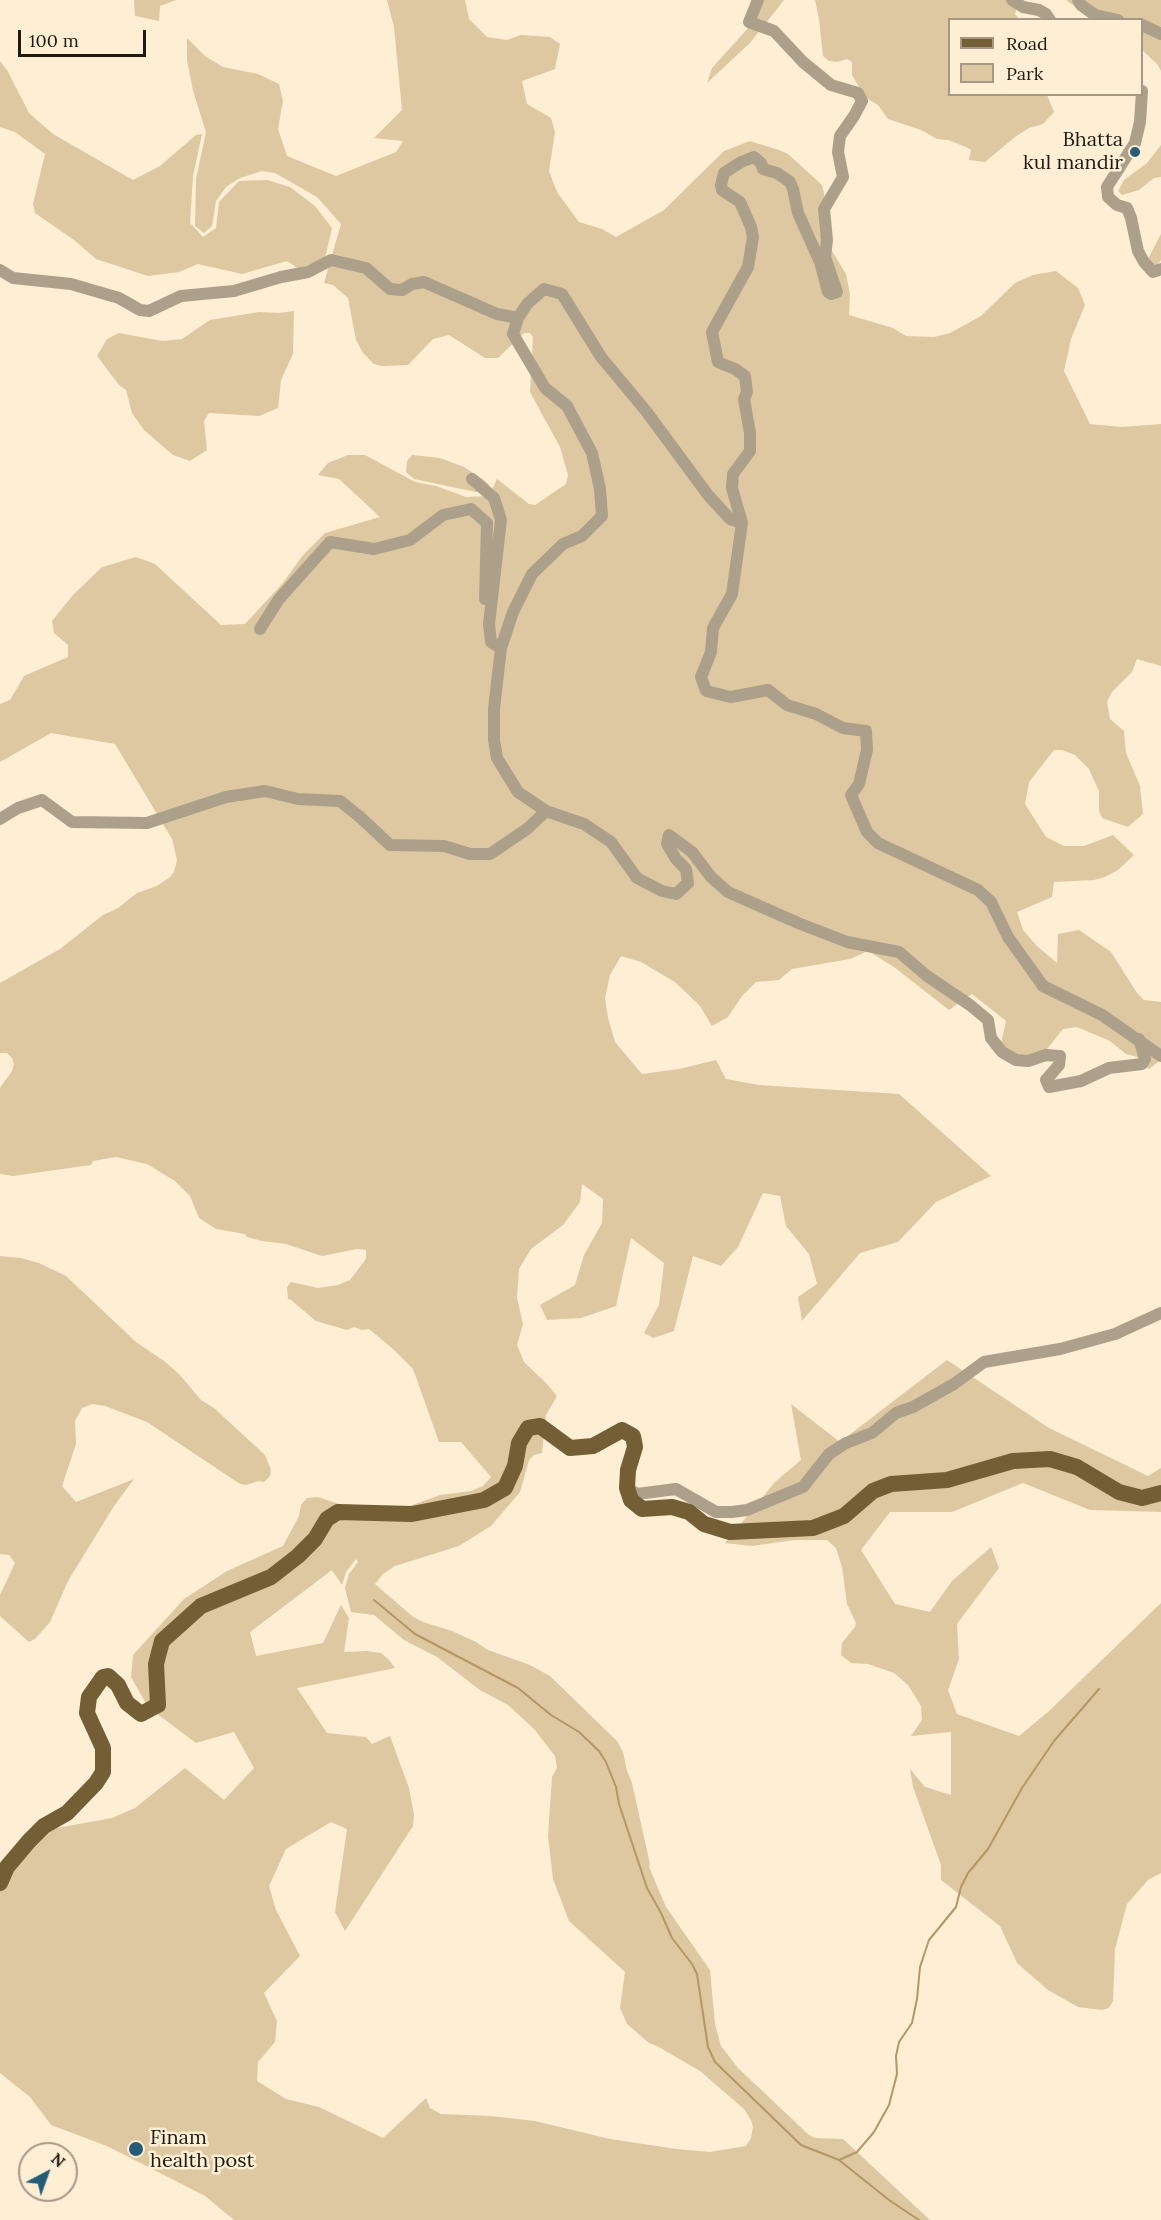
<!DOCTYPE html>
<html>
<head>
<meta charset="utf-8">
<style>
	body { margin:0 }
	#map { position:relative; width:1161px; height:2220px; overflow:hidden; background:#fdeed4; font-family:Lora,serif }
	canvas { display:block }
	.legend { position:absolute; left:948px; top:18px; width:195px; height:78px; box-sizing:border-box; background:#fdeed4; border:2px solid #a49986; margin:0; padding:8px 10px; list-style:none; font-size:18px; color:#1f1a11 }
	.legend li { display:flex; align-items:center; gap:12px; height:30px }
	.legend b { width:30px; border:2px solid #a49986 }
	.north { position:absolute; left:18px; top:2142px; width:60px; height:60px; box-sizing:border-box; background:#fdeed4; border:2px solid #a49986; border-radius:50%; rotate:41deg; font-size:16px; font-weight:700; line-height:24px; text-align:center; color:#1f1a11 }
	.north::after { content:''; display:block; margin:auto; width:21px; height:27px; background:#255d77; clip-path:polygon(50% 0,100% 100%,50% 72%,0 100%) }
	.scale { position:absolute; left:18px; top:30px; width:128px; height:27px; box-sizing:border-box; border:3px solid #1f1a11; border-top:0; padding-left:8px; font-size:18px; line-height:21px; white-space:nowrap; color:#1f1a11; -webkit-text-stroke:4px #fdeed4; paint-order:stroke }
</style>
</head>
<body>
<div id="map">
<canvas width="1161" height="2220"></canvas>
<ul class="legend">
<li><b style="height:8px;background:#745e35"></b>Road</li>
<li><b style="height:16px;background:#dec8a1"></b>Park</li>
</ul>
<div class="north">N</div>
<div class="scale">100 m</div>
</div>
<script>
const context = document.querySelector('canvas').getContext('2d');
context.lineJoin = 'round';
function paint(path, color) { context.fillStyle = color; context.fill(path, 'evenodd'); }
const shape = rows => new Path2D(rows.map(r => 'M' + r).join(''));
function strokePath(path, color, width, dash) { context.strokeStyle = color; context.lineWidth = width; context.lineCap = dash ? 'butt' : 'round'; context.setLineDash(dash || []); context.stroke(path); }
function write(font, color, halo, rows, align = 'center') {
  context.font = font + ' Lora,serif'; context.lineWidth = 5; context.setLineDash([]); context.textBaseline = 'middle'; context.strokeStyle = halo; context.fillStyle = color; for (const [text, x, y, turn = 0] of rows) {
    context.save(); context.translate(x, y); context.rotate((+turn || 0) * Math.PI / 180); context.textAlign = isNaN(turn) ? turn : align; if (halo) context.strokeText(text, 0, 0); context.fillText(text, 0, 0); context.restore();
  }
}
paint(shape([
	[134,0,176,0,160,6,159,21,135,16],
	[387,0,465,0,469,19,487,37,507,40,521,35,550,37,560,44,555,69,522,81,527,104,551,118,555,132,549,171,557,192,579,222,602,229,616,237,664,210,724,151,750,141,779,150,788,154,822,185,830,219,829,246,846,274,850,294,849,315,893,328,906,336,934,337,950,333,981,316,1015,283,1033,275,1056,271,1078,288,1085,305,1071,339,1064,371,1090,424,1121,427,1161,424,1161,666,1137,659,1132,672,1112,692,1107,702,1110,719,1124,731,1126,753,1140,786,1143,814,1128,827,1102,818,1099,811,1099,791,1089,769,1075,755,1062,750,1054,750,1029,782,1025,804,1046,837,1064,846,1084,846,1113,835,1134,855,1118,870,1105,877,1094,880,1054,882,1052,897,1017,912,1023,930,1037,946,1057,963,1058,934,1079,930,1111,952,1137,993,1144,1000,1161,1002,1161,1060,1149,1069,1137,1057,1126,1054,1110,1041,1077,1027,1063,1029,1047,1049,1024,1061,1001,1044,1006,1021,972,994,949,1010,894,967,868,951,850,959,792,969,779,980,756,982,742,996,728,1017,712,1026,700,1006,675,982,641,962,621,956,610,975,605,998,608,1018,615,1042,642,1074,679,1069,716,1060,726,1079,759,1085,899,1094,991,1176,936,1202,898,1242,860,1253,802,1321,798,1297,817,1284,809,1254,786,1226,780,1196,763,1193,738,1247,721,1266,693,1256,674,1331,653,1338,644,1333,659,1305,664,1263,631,1238,616,1306,581,1318,547,1320,540,1305,575,1285,584,1255,602,1223,603,1199,582,1184,580,1202,563,1225,531,1249,519,1269,517,1298,523,1324,517,1345,524,1362,546,1383,557,1396,546,1415,542,1453,534,1455,529,1460,520,1492,491,1526,459,1546,395,1566,383,1574,375,1584,412,1616,423,1622,452,1631,476,1642,488,1650,530,1665,550,1676,617,1741,623,1752,627,1771,632,1783,650,1864,649,1867,666,1907,710,1970,715,2024,721,2046,738,2068,809,2135,815,2138,843,2139,930,2220,234,2220,205,2196,107,2146,51,2125,30,2097,0,2073,0,1881,35,1832,112,1818,135,1808,185,1768,224,1800,254,1768,234,1732,196,1743,148,1707,131,1677,133,1655,184,1599,227,1571,283,1546,299,1516,301,1505,307,1498,318,1497,345,1506,407,1507,440,1495,471,1491,483,1486,491,1477,461,1442,439,1442,413,1369,393,1349,369,1329,362,1330,354,1327,347,1330,316,1321,291,1300,288,1299,287,1287,291,1282,318,1288,338,1285,350,1280,366,1259,366,1250,357,1249,322,1256,286,1244,262,1241,247,1237,245,1234,216,1229,199,1218,190,1196,175,1181,147,1164,116,1157,93,1161,91,1165,13,1176,0,1174,0,1088,12,1071,14,1064,12,1058,7,1053,0,1053,0,983,60,949,103,915,118,908,137,893,157,886,170,877,174,872,177,860,172,839,115,744,51,733,0,762,0,704,10,700,24,676,68,657,68,645,54,633,52,621,73,595,102,567,136,557,155,564,221,625,245,624,282,584,303,555,325,533,380,517,339,479,318,475,328,463,348,455,365,455,415,482,436,486,466,497,489,496,497,479,529,504,535,505,566,484,568,475,560,447,530,392,533,337,530,333,524,333,498,358,485,358,449,335,433,339,408,365,382,366,374,364,363,353,356,340,348,298,333,285,324,283,341,224,317,197,275,173,262,171,240,178,226,187,216,201,212,226,204,233,195,226,196,179,206,132,193,91,187,60,187,38,205,56,223,67,258,74,279,84,283,101,278,129,287,156,336,176,396,152,403,141,374,138,402,110,394,27],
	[356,1559,358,1562,349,1574,345,1588,351,1612,374,1615,404,1640,437,1657,480,1690,508,1705,534,1729,555,1756,557,1768,552,1777,548,1836,553,1879,569,1921,625,1972,620,2008,627,2024,649,2043,657,2046,700,2071,744,2109,751,2120,753,2127,751,2138,746,2146,710,2152,676,2149,610,2139,535,2121,491,2116,441,2114,430,2108,426,2098,383,2138,319,2107,286,2099,257,2081,258,2062,275,2042,277,2021,264,1993,300,1956,276,1910,269,1886,286,1849,331,1822,347,1829,335,1912,345,1931,413,1826,414,1815,409,1788,390,1736,372,1744,366,1737,327,1733,297,1688,395,1668,389,1660,381,1653,367,1651,344,1652,349,1618,341,1605,323,1643,256,1656,250,1632,332,1570,342,1585,346,1572],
	[758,0,784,0,750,43,707,83,712,68,750,26],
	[815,0,1019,0,1015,14,1019,19,950,20,950,94,1047,95,1054,112,1043,124,1029,128,1015,137,985,162,969,160,971,150,966,147,948,140,937,139,921,130,888,119,878,105,865,97,852,75,852,62,847,59,837,62,829,61,823,56,819,19],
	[1066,0,1161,0,1161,71,1158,65,1142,50,1142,20,1091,19],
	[0,61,7,70,29,113,53,134,133,180,160,166,196,135,202,134,193,176,190,223,203,237,216,228,219,202,239,181,267,180,290,187,315,206,332,228,325,258,299,269,287,261,242,274,198,264,179,272,148,276,96,259,74,240,35,213,33,204,45,154,15,132,0,127],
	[1161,145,1161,177,1154,178,1139,190,1122,195,1118,191,1124,180,1147,163],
	[1161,234,1161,260,1155,267,1147,261],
	[294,311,293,354,281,380,278,408,259,416,209,413,204,421,207,450,190,461,173,455,144,430,132,413,126,390,119,385,97,356,107,339,119,333,162,341,182,339,210,320,259,312,279,313],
	[412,455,440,458,464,467,484,480,489,485,489,488,485,492,476,492,414,479,406,472,407,461],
	[0,1256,21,1258,39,1263,66,1276,136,1342,164,1361,179,1374,201,1400,214,1408,265,1455,271,1470,270,1476,264,1482,259,1481,246,1485,240,1484,147,1422,105,1406,92,1404,82,1408,75,1421,76,1444,62,1486,76,1502,134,1479,114,1506,68,1581,50,1622,35,1639,29,1642,0,1616,0,1595,15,1563,9,1555,0,1554],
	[947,1360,1049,1428,1148,1476,1161,1468,1161,1512,1090,1510,1023,1483,952,1512,890,1512,861,1550,895,1604,930,1612,952,1581,991,1547,999,1568,957,1624,959,1659,948,1690,957,1714,1019,1736,1048,1712,1161,1603,1161,1873,1148,1880,1127,1904,1115,1949,1113,2001,1109,2008,1102,2010,1078,2007,1048,1990,1017,1963,1000,1926,941,1880,941,1865,913,1787,910,1769,925,1787,951,1795,951,1732,911,1736,922,1720,921,1706,908,1685,894,1673,868,1664,851,1663,841,1655,842,1643,855,1627,856,1623,847,1604,842,1567,836,1548,827,1540,794,1540,752,1546,725,1543,775,1482,801,1460,791,1404,840,1442]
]), '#dec8a1');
strokePath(shape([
	[374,1600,415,1634,518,1688,551,1715,579,1732,599,1751,606,1762,616,1787,619,1804,647,1888,661,1913,672,1938,692,1964,697,1974,708,2047,715,2062,801,2145,839,2160,889,2200,919,2220],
	[839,2160,857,2152,874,2132,889,2105,897,2074,896,2056,899,2042,912,2023,917,1999,920,1967,929,1940,956,1907,961,1887,968,1873,988,1849,1022,1788,1054,1741,1099,1689]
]), '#b39764', 2);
strokePath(shape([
	[1012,0,1023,7,1039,10,1046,14,1050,20],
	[1078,0,1081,5,1095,15,1118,20],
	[1142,25,1161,34],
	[1142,91,1140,122,1135,143,1107,187,1108,197,1117,205,1127,208,1131,218,1138,251,1144,262,1153,272,1161,269],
	[0,270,13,278,71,284,119,298,140,310,149,311,181,296,234,291,281,277,308,272,331,260,366,268,390,289,402,290,412,284,424,282,497,314,518,318],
	[472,479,494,498,501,520,489,624,491,642,501,648,513,612,532,574,563,544,582,536,602,516,600,489,592,453,567,406,545,388,513,334,518,318,527,304,544,289,562,294,601,357,646,411,708,495,730,519,742,523,732,488,733,474,750,451,750,433,744,399,747,392,745,376,735,369,718,362,712,332,748,267,753,237,751,227,740,202,722,190,721,185,724,173,741,162,754,157,761,163,763,169,777,173,790,182,793,189,798,213,820,262,828,292,831,294,837,292,825,257,827,240,824,209,843,177,838,152,840,136,854,116,862,101,858,93,831,85,803,62,774,31,749,22,758,0],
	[742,523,732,594,713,628,711,652,701,677,706,691,731,697,768,690,787,705,816,714,843,728,866,731,867,750,859,784,851,795,867,832,878,843,978,890,991,902,1008,937,1043,986,1102,1015,1161,1056],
	[260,629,279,599,330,542,374,549,410,540,443,515,471,509,487,523,485,599],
	[501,648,494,709,494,740,497,758,518,792,546,811],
	[0,819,18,808,42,800,72,822,147,823,226,797,265,791,298,799,340,801,360,817,390,845,444,846,470,854,490,854,527,829,546,811,584,824,611,842,637,878,662,891,676,894,688,883,686,869,676,859,667,844,669,835,692,852,711,877,728,892,798,923,847,942,899,952,927,976,970,1005,988,1020,991,1038,1002,1052,1016,1060,1028,1061,1046,1055,1060,1056,1059,1065,1046,1080,1049,1087,1081,1081,1109,1068,1142,1064,1145,1059,1139,1039],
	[627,1488,637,1494,676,1489,716,1512,732,1512,747,1510,803,1487,829,1454,846,1443,872,1433,896,1413,913,1407,954,1384,984,1362,1060,1349,1115,1334,1161,1313]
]), '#ada08a', 12);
strokePath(shape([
	[0,1883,7,1867,29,1841,44,1826,67,1813,96,1783,103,1772,103,1748,87,1713,89,1697,103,1677,108,1676,118,1685,127,1703,141,1714,158,1705,156,1664,162,1641,201,1606,271,1577,298,1556,315,1539,327,1519,338,1512,412,1514,484,1500,505,1488,515,1466,519,1443,528,1428,540,1426,570,1448,593,1446,622,1430,633,1436,635,1447,628,1470,627,1488,631,1500,642,1509,672,1507,689,1512,704,1524,730,1532,813,1528,844,1516,873,1491,891,1484,947,1480,1013,1461,1050,1459,1077,1467,1119,1492,1142,1498,1161,1493]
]), '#745e35', 16);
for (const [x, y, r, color] of [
	[1135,152,6,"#255d77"],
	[136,2149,8,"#255d77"]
]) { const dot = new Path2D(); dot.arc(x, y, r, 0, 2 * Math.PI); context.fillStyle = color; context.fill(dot); strokePath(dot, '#fdeed4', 2); }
write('20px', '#1f1a11', '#fdeed4', [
	["Bhatta",1123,140],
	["kul mandir",1123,163],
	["Finam",150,2138,"left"],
	["health post",150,2161,"left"]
], 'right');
</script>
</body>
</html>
